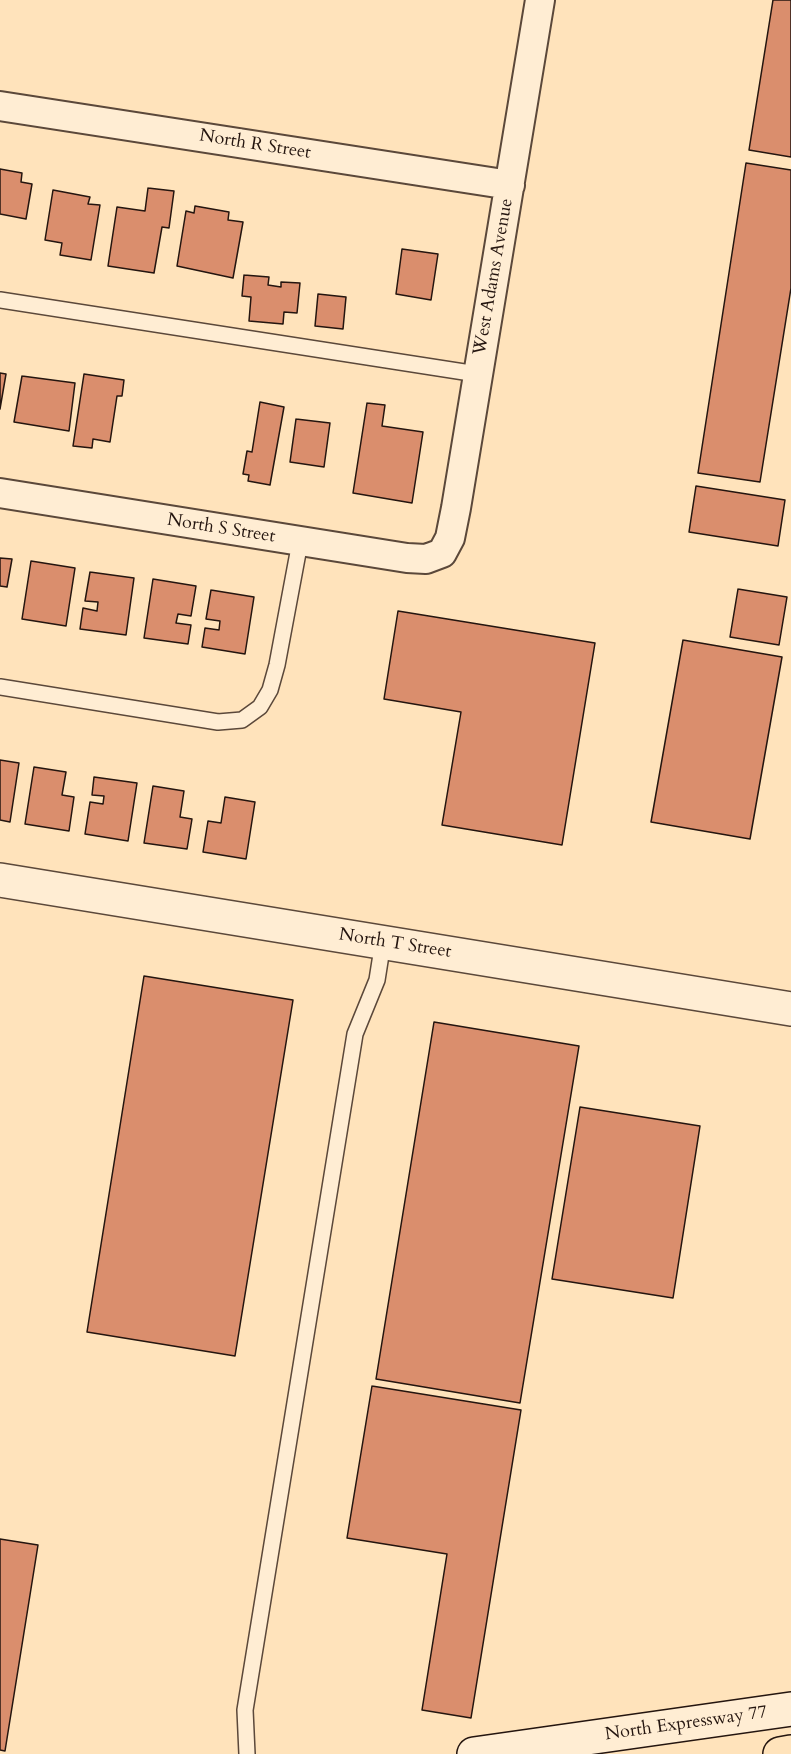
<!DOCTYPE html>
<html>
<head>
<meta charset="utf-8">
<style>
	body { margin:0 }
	canvas { display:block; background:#ffe3bb }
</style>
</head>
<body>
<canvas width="791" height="1754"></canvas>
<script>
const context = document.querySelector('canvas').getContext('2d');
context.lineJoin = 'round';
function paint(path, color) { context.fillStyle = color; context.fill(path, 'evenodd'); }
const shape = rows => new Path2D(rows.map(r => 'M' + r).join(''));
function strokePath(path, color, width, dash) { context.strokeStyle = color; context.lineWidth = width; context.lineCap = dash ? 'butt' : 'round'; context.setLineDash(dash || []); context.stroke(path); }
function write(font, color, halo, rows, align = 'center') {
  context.font = font + ' Cardo,serif'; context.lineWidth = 6; context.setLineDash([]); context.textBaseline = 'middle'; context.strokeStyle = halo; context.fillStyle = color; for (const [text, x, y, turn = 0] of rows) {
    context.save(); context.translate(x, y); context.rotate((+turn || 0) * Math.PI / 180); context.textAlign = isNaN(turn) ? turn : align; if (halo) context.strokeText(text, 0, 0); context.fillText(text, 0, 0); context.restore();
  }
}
const building = shape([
	[773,0,791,0,791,157,749,150,773,0],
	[746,163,791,170,791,288,760,482,698,473,746,163],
	[0,169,22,173,21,182,32,184,26,219,0,214,0,169],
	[148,188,174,191,169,228,162,227,154,273,108,266,117,207,145,211,148,188],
	[53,190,90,197,88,204,100,205,91,260,60,255,62,243,45,240,53,190],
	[195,206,229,212,228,220,243,222,233,278,177,266,186,211,194,213,195,206],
	[402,249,438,254,431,300,396,294,402,249],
	[244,275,269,277,268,285,281,287,281,282,300,283,297,313,284,312,283,324,249,321,251,297,242,296,244,275],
	[318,294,346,297,343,329,315,326,318,294],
	[0,373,6,374,0,409,0,373],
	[84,374,124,380,122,396,117,396,110,442,93,439,92,448,73,446,84,374],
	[22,376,75,383,69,431,14,422,22,376],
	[260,402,284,407,270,485,248,481,249,475,243,474,247,451,252,452,260,402],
	[367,403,385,405,382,426,423,432,412,503,353,493,367,403],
	[296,419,330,423,324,467,290,462,296,419],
	[696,486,785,500,778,546,689,532,696,486],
	[0,558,12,559,7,587,0,586,0,558],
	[31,561,75,568,66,626,22,619,31,561],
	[90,572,134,578,126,635,80,629,83,608,97,611,98,602,85,601,90,572],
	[153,579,196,586,191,616,178,614,176,623,191,625,188,644,144,638,153,579],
	[738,589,787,597,779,645,730,637,738,589],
	[211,590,254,597,245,654,202,647,205,628,219,630,220,621,206,619,211,590],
	[398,611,595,643,562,845,442,825,461,712,384,699,398,611],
	[683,640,782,657,750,839,651,822,683,640],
	[0,760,19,763,10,822,0,820,0,760],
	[34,767,66,772,62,795,74,797,69,831,25,824,34,767],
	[94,777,137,783,128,841,85,834,90,802,103,804,104,796,92,795,94,777],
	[153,786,184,791,180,817,192,819,187,849,144,843,153,786],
	[225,797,255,802,246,859,203,852,208,821,221,823,225,797],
	[144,976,293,1000,235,1356,87,1332,144,976],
	[434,1022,579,1046,520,1403,376,1379,434,1022],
	[580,1107,700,1126,673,1298,552,1279,580,1107],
	[372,1386,521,1410,471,1718,422,1710,447,1554,347,1538,372,1386],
	[0,1539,38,1545,5,1751,0,1750,0,1539]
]);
paint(building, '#da8e6d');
strokePath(building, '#24150f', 1.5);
const service = shape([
	[0,300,477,374],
	[0,687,218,722,242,720,260,707,270,690,277,665,300,542],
	[247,1754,245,1710,355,1034,377,980,383,942]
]);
const minor = shape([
	[0,106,510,185],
	[0,493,407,558,426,559,442,553,450,538,456,508,540,0]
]);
const tertiary = shape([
	[0,880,791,1009]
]);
const secondary = shape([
	[474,1754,791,1709]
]);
const motorway = shape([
	[780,1754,791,1752]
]);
strokePath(service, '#5b483a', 18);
strokePath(minor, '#5b483a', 32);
strokePath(tertiary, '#5b483a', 36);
strokePath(secondary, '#24150f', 36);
strokePath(motorway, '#24150f', 36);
strokePath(service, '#ffedd3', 15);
strokePath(minor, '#ffedd3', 28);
strokePath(tertiary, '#ffedd3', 33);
strokePath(secondary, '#ffedd3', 33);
strokePath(motorway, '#ffe3bb', 33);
write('18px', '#24150f', '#ffedd3', [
	["North R Street",255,145,9],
	["West Adams Avenue",494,277,-80],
	["North S Street",221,529,9],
	["North T Street",395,944,9],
	["North Expressway 77",686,1724,-8]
]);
</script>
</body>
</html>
